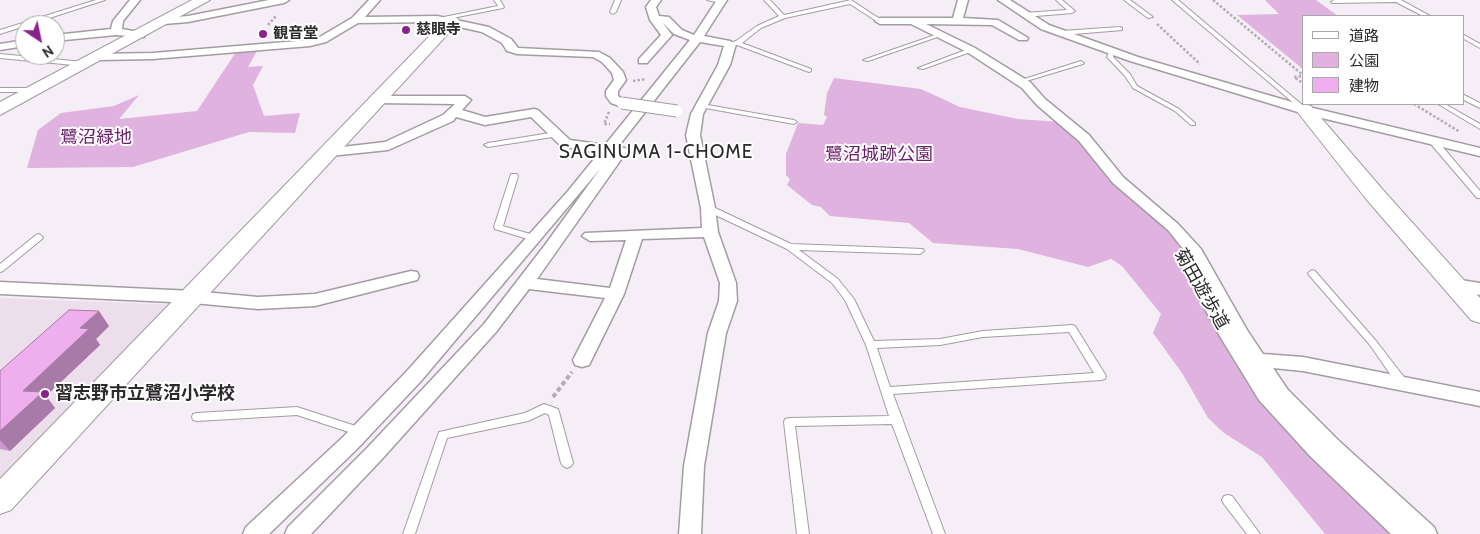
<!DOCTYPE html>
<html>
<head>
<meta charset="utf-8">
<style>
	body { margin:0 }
	#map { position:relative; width:1480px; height:534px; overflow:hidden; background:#f6eef6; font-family:Cabin,"Noto Sans JP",sans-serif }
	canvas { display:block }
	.legend { position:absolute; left:1302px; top:15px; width:162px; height:90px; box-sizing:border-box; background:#fefefe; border:1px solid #aaa9aa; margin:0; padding:6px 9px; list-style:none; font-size:15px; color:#2c292c }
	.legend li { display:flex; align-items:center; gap:10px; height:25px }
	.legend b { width:25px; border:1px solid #aaa9aa }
	.north { position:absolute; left:15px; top:15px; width:50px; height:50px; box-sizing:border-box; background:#fefefe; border:1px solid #aaa9aa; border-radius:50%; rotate:146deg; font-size:14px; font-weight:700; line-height:20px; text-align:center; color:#2c292c }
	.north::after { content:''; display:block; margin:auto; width:18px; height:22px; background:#89238a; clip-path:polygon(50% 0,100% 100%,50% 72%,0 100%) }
</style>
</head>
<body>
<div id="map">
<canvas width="1480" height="534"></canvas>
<ul class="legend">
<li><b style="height:6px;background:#fff"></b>道路</li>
<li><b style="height:14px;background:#e0b2df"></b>公園</li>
<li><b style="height:14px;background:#efaeee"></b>建物</li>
</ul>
<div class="north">N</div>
</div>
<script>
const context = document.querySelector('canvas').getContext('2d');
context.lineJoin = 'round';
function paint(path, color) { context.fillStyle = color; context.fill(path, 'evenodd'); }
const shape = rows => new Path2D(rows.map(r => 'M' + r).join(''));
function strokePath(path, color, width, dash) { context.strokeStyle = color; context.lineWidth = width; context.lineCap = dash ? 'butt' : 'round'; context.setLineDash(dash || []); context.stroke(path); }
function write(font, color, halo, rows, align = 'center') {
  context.font = font + ' Cabin,"Noto Sans JP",sans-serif'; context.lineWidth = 4; context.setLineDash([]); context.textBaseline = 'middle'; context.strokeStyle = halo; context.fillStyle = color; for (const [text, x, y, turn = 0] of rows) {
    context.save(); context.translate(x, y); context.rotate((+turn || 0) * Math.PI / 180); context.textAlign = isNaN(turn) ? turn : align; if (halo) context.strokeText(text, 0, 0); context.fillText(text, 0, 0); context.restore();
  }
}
paint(shape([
	[0,298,180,305,0,483]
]), '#ecdeeb');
paint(shape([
	[1265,0,1316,0,1338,16,1304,16,1304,70,1237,15,1279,14],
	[257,51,248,67,263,66,253,85,264,116,300,113,295,133,249,132,133,167,27,168,38,130,61,113,114,106,139,95,119,119,197,111,236,52],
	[834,78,921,89,960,107,1018,119,1060,122,1168,226,1216,306,1287,409,1419,534,1325,534,1262,457,1224,433,1208,418,1182,373,1153,333,1161,314,1122,266,1111,259,1088,267,1018,249,933,243,909,223,830,216,821,207,812,205,787,185,790,179,786,175,786,154,798,123,823,125,827,117,824,115,827,93]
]), '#e0b2df');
const lane = shape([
	[96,0,105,0,0,34,0,30,96,0],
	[494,0,500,0,504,7,503,8,437,21,434,19,498,6,494,0],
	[615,0,621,0,616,12,613,14,610,12,615,0],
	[707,0,723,0,724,1,721,3,707,0],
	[764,0,770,0,784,15,851,0,883,21,878,22,850,4,785,18,761,28,742,43,811,69,811,71,809,72,737,45,730,46,727,44,736,41,757,26,779,16,764,0],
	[1056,0,1062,0,1075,11,1072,13,1024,17,1021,15,1024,13,1067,10,1056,0],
	[1124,0,1130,0,1153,17,1148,18,1124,0],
	[1172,0,1178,0,1307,109,1307,111,1303,111,1172,0],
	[1334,0,1401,0,1430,16,1423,16,1396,2,1332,3,1331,2,1334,0],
	[1120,27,1122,28,1122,30,1062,35,1059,33,1062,31,1120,27],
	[938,34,943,35,868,61,863,60,938,34],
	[1464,35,1480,44,1480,48,1464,39,1464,35],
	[971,48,974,50,973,51,923,69,918,68,971,48],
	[1110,50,1114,50,1113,57,1130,74,1137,86,1179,109,1195,123,1195,125,1191,125,1175,111,1133,88,1125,76,1107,57,1110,50],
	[0,54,84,62,87,64,84,66,0,58,0,54],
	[1081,61,1084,63,1083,64,1023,82,1018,81,1081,61],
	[0,88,33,88,36,90,33,92,0,92,0,88],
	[1464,95,1480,103,1480,108,1464,100,1464,95],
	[702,104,794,120,797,122,794,124,700,107,699,106,702,104],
	[1438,104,1445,104,1480,124,1480,129,1438,104],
	[556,132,560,134,559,136,488,147,484,145,488,143,556,132],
	[1430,139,1436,139,1480,191,1480,198,1477,198,1430,143,1430,139],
	[511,174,517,174,518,176,503,226,537,236,538,238,537,240,531,240,495,229,494,227,511,174],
	[705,206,711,206,791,244,923,249,924,251,920,254,799,250,838,279,854,299,874,341,940,339,983,331,1072,325,1075,326,1106,376,1105,379,1101,380,893,394,945,534,933,534,892,424,795,426,809,534,797,534,784,422,785,419,789,418,889,416,866,345,845,300,832,283,787,249,705,210,704,208,705,206],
	[1069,332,1094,373,890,387,877,348,940,345,983,337,1069,332],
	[39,234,43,237,42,239,3,271,0,272,0,264,36,235,39,234],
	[1312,270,1315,271,1376,341,1407,381,1408,384,1407,387,1403,388,1399,387,1370,345,1309,275,1308,273,1312,270],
	[544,404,558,409,559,412,573,463,571,466,567,468,563,466,561,463,549,415,545,413,528,421,447,438,415,534,403,534,439,432,525,413,544,404],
	[297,407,365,429,366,432,365,435,361,436,297,415,197,421,193,420,192,417,193,414,197,413,297,407],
	[1228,495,1232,496,1260,534,1247,534,1224,504,1222,500,1224,496,1228,495]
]);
const street = shape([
	[130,0,140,0,123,21,122,29,144,33,144,37,116,35,55,41,55,35,111,29,113,21,130,0],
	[269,0,289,0,284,3,188,22,164,24,159,21,164,18,188,16,269,0],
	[369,0,380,0,365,17,437,16,489,27,511,39,518,48,599,52,610,58,623,72,626,80,618,91,618,96,628,103,622,107,611,103,606,96,606,91,614,80,612,73,602,62,593,57,517,54,507,51,502,43,482,32,437,22,358,23,326,42,310,46,153,59,99,60,93,57,99,54,153,53,310,40,318,38,352,18,369,0],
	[651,0,661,0,656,7,659,16,669,17,682,30,694,35,717,0,727,0,704,36,730,41,736,44,730,65,703,114,700,135,715,208,718,232,736,283,737,301,726,333,704,466,701,534,679,534,684,466,708,333,719,301,720,283,704,237,642,239,624,294,589,365,582,367,575,365,573,360,605,298,529,289,496,332,382,459,311,534,285,534,288,527,368,447,484,324,545,245,600,169,421,381,357,449,269,534,243,534,246,527,343,437,407,371,568,191,599,153,561,146,531,117,485,125,456,117,453,121,388,150,330,156,323,152,325,149,385,142,443,115,455,104,376,103,374,100,380,96,465,96,471,100,462,110,485,117,534,109,538,110,570,140,605,145,690,40,674,34,662,22,672,35,647,63,639,63,639,59,661,35,650,20,646,7,651,0],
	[700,42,724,46,718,65,691,114,686,135,701,208,702,228,585,233,582,236,590,241,626,240,610,288,537,279,627,151,625,148,617,148,700,42],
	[958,0,968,0,963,18,998,20,1028,38,1027,40,1019,40,992,25,926,24,975,48,1030,82,1045,99,1089,135,1123,177,1178,224,1201,249,1247,330,1263,354,1303,357,1480,392,1480,406,1303,371,1273,368,1288,390,1338,440,1434,527,1437,534,1391,534,1310,456,1259,400,1221,338,1184,271,1186,267,1194,266,1188,255,1168,230,1113,183,1079,141,1037,105,1022,88,967,52,911,24,880,24,875,21,880,18,953,18,958,0],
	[998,0,1010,0,1049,25,1138,57,1309,107,1480,148,1480,156,1301,113,1130,61,1041,29,998,0],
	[25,40,25,46,0,50,0,44,25,40],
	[411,271,417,272,419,276,417,280,315,306,258,309,193,303,0,294,0,282,193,291,258,297,315,294,411,271],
	[1454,279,1480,283,1480,295,1448,288,1446,284,1448,280,1454,279]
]);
const secondary = shape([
	[192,0,210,0,0,115,0,102,192,0],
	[452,16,457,18,460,21,457,24,11,510,0,514,0,479,447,18,452,16],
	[1305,104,1311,106,1383,190,1480,298,1480,323,1471,320,1367,200,1299,114,1296,110,1299,106,1305,104]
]);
strokePath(lane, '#a39ca3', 2);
strokePath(street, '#a39ca3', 3);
strokePath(secondary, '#a39ca3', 2);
strokePath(shape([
	[1213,0,1304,76,1294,77,1304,84],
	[1157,24,1200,64],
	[268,25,277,15],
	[633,81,646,79],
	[1414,104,1460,132],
	[609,112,604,124,610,124]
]), '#b2abb2', 2.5, [2.5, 2]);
strokePath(shape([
	[553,397,572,372]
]), '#b2abb2', 4, [4.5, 3]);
paint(lane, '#fff');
paint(street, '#fff');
paint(secondary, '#fff');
const streetBridge = shape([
	[622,103,677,111]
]);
strokePath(streetBridge, '#a39ca3', 13, []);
strokePath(streetBridge, '#fff', 11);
paint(shape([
	[109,326,96,339,100,345,46,396,55,408,10,451,0,449,0,371]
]), '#ce96cd');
paint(shape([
	[99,311,109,326,96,339,100,345,46,396,55,408,10,451,0,440,0,431,23,391,80,328]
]), '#a77aa7');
const building = shape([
	[69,310,99,311,80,328,89,329,23,391,43,392,0,431,0,371,69,310]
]);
paint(building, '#efaeee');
strokePath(building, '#a77aa7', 1);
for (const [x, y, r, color] of [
	[406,30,5,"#89238a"],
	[263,34,5,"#89238a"],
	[45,394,5,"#89238a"]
]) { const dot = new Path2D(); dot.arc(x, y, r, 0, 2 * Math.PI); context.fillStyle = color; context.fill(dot); strokePath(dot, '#fefefe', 2); }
write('bold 15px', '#2c292c', '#fefefe', [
	["慈眼寺",416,30],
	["観音堂",273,34]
], 'left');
write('18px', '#6a1f6b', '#fefefe', [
	["鷺沼緑地",96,138],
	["鷺沼城跡公園",879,155]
]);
write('18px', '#2c292c', '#fefefe', [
	["菊田遊歩道",1201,289,60]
]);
write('bold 18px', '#2c292c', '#fefefe', [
	["習志野市立鷺沼小学校",55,394]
], 'left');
context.letterSpacing = '1px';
write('19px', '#2c292c', '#fefefe', [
	["SAGINUMA 1-CHOME",656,152]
]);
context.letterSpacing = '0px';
</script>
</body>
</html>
